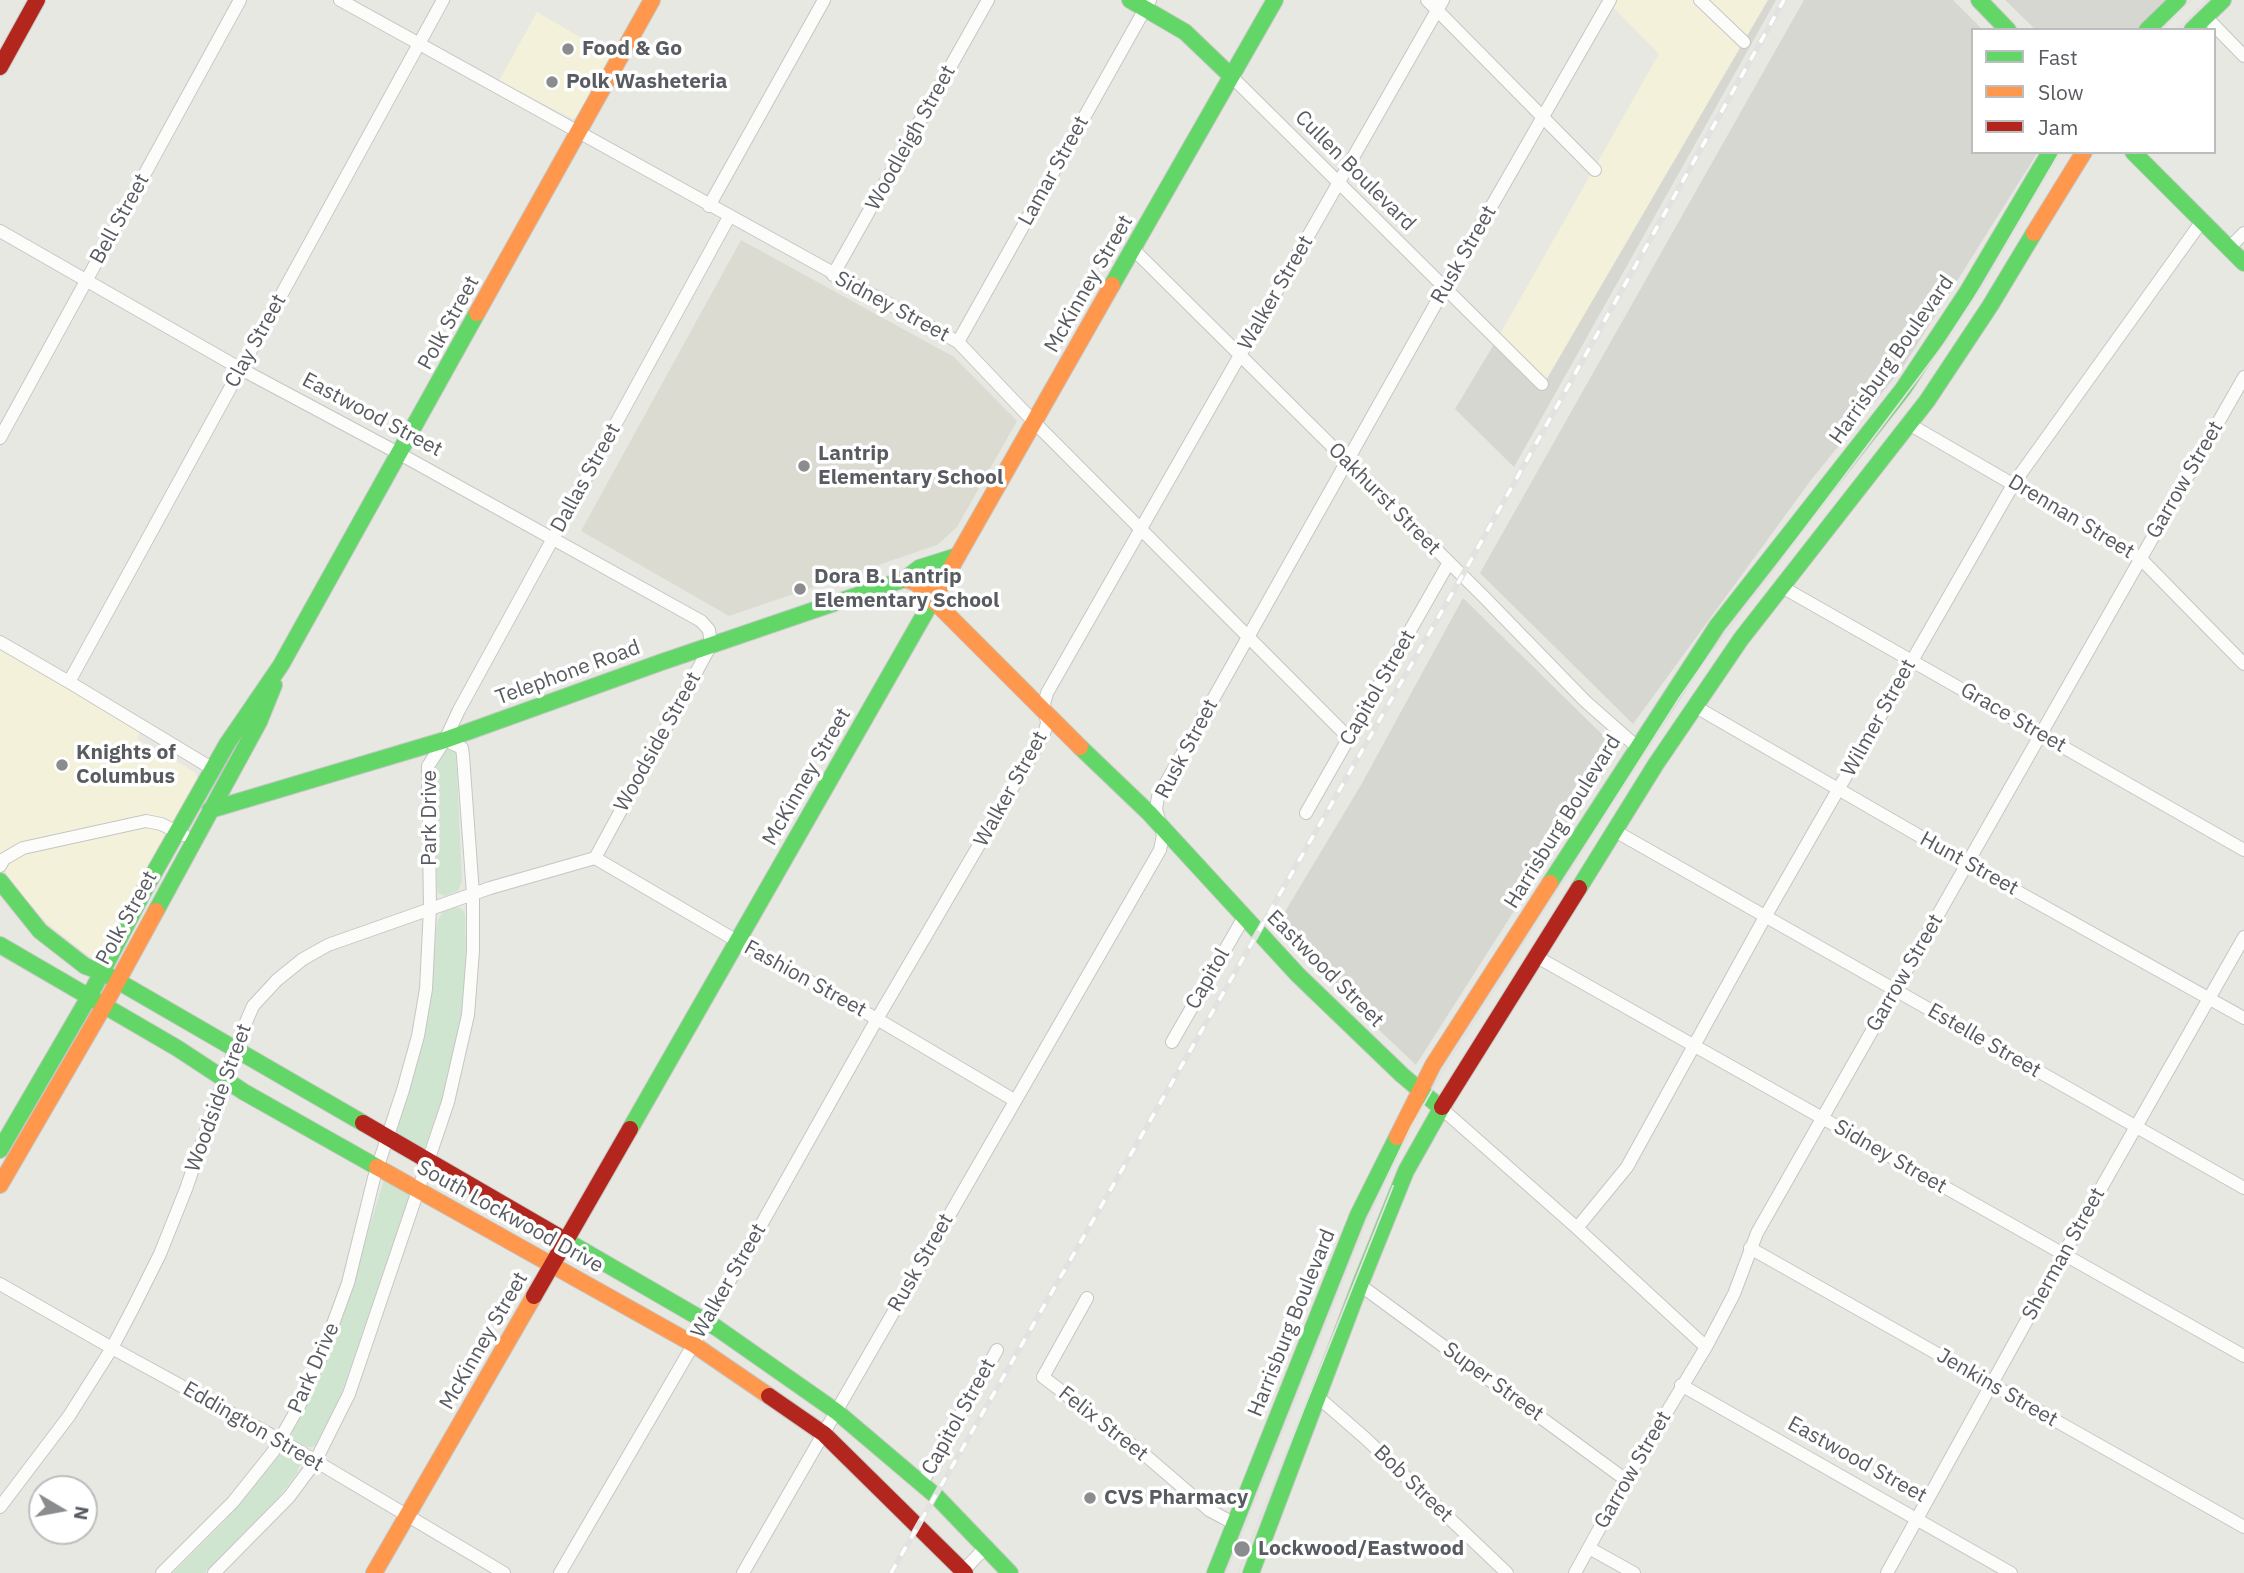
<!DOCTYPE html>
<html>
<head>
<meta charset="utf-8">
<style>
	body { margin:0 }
	#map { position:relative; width:2244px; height:1573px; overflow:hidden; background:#e8e8e2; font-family:"IBM Plex Sans",sans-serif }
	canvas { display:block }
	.legend { position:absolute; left:1971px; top:28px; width:245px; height:126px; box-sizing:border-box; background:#fff; border:2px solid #bcbdbf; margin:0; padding:9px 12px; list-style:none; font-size:21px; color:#585b60 }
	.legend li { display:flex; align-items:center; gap:14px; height:35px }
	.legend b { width:35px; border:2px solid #bcbdbf }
	.north { position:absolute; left:28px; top:1475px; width:70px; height:70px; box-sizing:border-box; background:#fff; border:2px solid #bcbdbf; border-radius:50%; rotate:100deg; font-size:19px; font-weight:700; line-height:28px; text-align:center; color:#585b60 }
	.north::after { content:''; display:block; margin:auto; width:24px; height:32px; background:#8a8c8e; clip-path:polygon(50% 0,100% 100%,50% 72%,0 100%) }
</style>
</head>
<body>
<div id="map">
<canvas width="2244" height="1573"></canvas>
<ul class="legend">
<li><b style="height:9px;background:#63d668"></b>Fast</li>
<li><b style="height:9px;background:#ff974d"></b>Slow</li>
<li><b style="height:9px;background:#b3261e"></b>Jam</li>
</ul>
<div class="north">N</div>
</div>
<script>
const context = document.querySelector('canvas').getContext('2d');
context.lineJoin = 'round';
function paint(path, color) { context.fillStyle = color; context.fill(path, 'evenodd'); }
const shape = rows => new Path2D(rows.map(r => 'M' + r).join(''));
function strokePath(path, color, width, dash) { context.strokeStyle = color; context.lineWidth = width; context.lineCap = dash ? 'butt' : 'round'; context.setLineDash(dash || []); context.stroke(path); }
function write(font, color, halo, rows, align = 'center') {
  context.font = font + ' "IBM Plex Sans",sans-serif'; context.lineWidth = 7; context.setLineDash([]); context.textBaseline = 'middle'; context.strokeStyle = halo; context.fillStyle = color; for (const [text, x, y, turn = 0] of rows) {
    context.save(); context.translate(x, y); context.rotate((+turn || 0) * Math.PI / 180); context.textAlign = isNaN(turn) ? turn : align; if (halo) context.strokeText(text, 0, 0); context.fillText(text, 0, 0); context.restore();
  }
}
paint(shape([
	[1615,0,1768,0,1545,382,1499,336,1659,54,1612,6],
	[537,12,611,55,577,116,573,119,499,81],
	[0,647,142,728,137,739,196,773,197,781,133,898,104,948,96,956,91,957,85,953,47,923,15,887,0,862]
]), '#f4f1da');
paint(shape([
	[1768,0,1776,0,1514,467,1455,409,1499,336,1545,382],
	[1804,0,1953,0,1983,30,1973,30,1973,152,2038,152,1903,367,1811,480,1633,724,1480,573],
	[2005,0,2168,0,2140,30,2036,30],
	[1463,598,1617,749,1416,1065,1274,930,1361,785]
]), '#d7d7d2');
paint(shape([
	[741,240,954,357,1017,421,957,527,937,545,729,616,581,531]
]), '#dcdbd1');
paint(shape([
	[451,745,456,752,462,881,458,891,445,896,438,893,437,886,436,759,441,748],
	[456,907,462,909,465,914,466,961,460,1030,446,1090,424,1149,396,1133,418,1060,430,1004,437,922,443,911],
	[384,1180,408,1193,409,1197,341,1395,315,1446,305,1448,293,1442,291,1437,292,1431,332,1346],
	[281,1453,297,1458,300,1464,297,1473,278,1498,205,1573,173,1573,224,1522]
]), '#cfe5cf');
const street = shape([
	[340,0,958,342,1034,422,1349,738],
	[1427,0,1595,170],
	[1700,0,1744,42],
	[2206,17,2244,56],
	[1231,76,1542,384],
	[709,206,824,0],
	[0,231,241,369,400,454,701,621,709,630,711,645,595,858,490,888,328,945,303,959,277,980,253,1006,234,1050,186,1189,160,1254,133,1308,112,1348,69,1416,0,1507],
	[2229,248,2244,233],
	[1133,249,1484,597,1585,701,1636,746],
	[833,275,988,0],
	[958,342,1150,0],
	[1909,424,2140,558,2244,664],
	[0,438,240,0],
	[1782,587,2244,850],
	[0,642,69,682,213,769],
	[69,682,443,0],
	[1696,707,1968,864,2244,1018],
	[1306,813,1448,564],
	[1615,831,2244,1188],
	[595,858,737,941,877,1019,1014,1100],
	[0,866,4,859,23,848,146,821,161,824,184,835],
	[1537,957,2244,1356],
	[1172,1042,1244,917],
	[1441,1108,1577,1228,1706,1347],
	[1577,1228,1627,1167,1765,917,2014,483,2202,221],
	[1750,1248,2244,1527],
	[0,1284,112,1348,280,1440,504,1573],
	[1360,1285,1626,1480],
	[1087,1298,1043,1377,1145,1455,1209,1510,1235,1524],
	[1681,1385,2011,1573],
	[1318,1397,1365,1438,1507,1573],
	[921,1485,997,1350],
	[1589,1548,1634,1573],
	[162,1573,233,1502,273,1452,300,1404,319,1362,348,1283,374,1178,403,1090,418,1036,426,989,430,908,428,766,445,740,459,710,729,217],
	[214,1573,289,1497,315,1462,349,1394,448,1102,468,1015,473,951,473,894,463,756,462,748,445,740],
	[560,1573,707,1321,877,1019,1044,734,1047,723,1044,704,1047,693,1443,0],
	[743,1573,1160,850,1163,835,1156,809,1158,797,1444,289,1610,0],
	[961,1573,986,1547],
	[1575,1573,1626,1480,1706,1347,1734,1294,1757,1233,2244,377],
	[1887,1573,2063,1255,2244,937]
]);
const fast = shape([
	[1130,0,1185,32,1231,76],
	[1979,0,2008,30],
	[2147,30,2178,0],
	[2192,30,2223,0],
	[2133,152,2244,263],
	[1112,285,1275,0],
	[1080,747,1149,813,1298,975,1402,1075,1441,1108],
	[210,810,445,740,659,663,905,579,919,568,957,556],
	[0,881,40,931,85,966,102,972,363,1123],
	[1550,883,1717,626,1903,389,1966,294,2050,152],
	[1579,888,1656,764,1741,639,1927,401,1990,306,2034,233],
	[156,911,259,722,274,685],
	[0,945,177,1048,244,1092,377,1167],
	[630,1129,932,601],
	[0,1150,89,997,146,887,227,744,281,665,477,313],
	[558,1236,717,1328,837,1412,936,1496,1010,1573],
	[1215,1573,1358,1215,1397,1137],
	[1251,1573,1360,1285,1406,1171,1442,1107]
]);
const slow = shape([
	[2034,233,2084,152],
	[477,313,652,0],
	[905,579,916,583,1080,747],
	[932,601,1112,285],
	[1397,1137,1433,1065,1550,883],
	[377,1167,693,1344,769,1396],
	[0,1185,104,1006,156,911],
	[374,1573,534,1296]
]);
const jam = shape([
	[0,67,37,0],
	[1442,1107,1579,888],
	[363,1123,558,1236],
	[534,1296,630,1129],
	[769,1396,824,1434,965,1573]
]);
strokePath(street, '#c5c6c4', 14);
strokePath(fast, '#c5c7c5', 18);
strokePath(slow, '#c5c7c5', 18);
strokePath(jam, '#c5c7c5', 18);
strokePath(street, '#fcfcfb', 12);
strokePath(fast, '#63d668', 16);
strokePath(slow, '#ff974d', 16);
strokePath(jam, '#b3261e', 16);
strokePath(shape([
	[2161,30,2191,0],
	[2177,30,2208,0],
	[1226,1573,1367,1220,1411,1127,1448,1062,1680,697,1713,650,1945,343,1982,286,2060,152],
	[1238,1573,1393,1186]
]), '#e2e2e1', 2);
const rail = shape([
	[891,1573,1462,576,1784,0]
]);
strokePath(rail, '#e2e2e1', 6);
strokePath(rail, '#fff', 3.5, [10]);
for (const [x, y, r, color] of [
	[568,49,7,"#8a8c8e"],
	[552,82,7,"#8a8c8e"],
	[804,466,7,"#8a8c8e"],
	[800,589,7,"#8a8c8e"],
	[62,765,7,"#8a8c8e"],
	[1090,1498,7,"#8a8c8e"],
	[1242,1549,9,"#8a8c8e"]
]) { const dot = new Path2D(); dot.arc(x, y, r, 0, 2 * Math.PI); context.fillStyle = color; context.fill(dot); strokePath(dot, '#fff', 2.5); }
write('bold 21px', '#585b60', '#fff', [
	["Food & Go",582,49],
	["Polk Washeteria",566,82],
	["Lantrip",818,454],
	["Elementary School",818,478],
	["Dora B. Lantrip",814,577],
	["Elementary School",814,601],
	["Knights of",76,753],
	["Columbus",76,777],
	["CVS Pharmacy",1104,1498],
	["Lockwood/Eastwood",1258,1549]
], 'left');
write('21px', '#585b60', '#fff', [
	["Woodleigh Street",911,138,-61],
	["Lamar Street",1054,171,-61],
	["Cullen Boulevard",1355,171,45],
	["Bell Street",120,219,-61],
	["Rusk Street",1464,255,-60],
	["McKinney Street",1089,284,-60],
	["Walker Street",1276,293,-60],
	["Sidney Street",892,307,28],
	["Polk Street",449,323,-61],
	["Clay Street",256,341,-61],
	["Harrisburg Boulevard",1892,360,-55],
	["Eastwood Street",372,415,28],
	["Dallas Street",586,478,-61],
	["Garrow Street",2185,480,-60],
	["Oakhurst Street",1384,499,45],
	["Drennan Street",2071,517,31],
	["Telephone Road",568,673,-20],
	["Capitol Street",1378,688,-60],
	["Wilmer Street",1879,718,-61],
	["Grace Street",2013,718,30],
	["Woodside Street",658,742,-61],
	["Rusk Street",1187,749,-62],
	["McKinney Street",807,777,-60],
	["Walker Street",1011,789,-61],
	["Park Drive",430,818,-90],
	["Harrisburg Boulevard",1563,822,-58],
	["Hunt Street",1969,864,29],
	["Polk Street",127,918,-61],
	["Eastwood Street",1325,969,45],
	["Garrow Street",1905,973,-60],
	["Fashion Street",805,979,29],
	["Capitol",1208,979,-60],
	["Estelle Street",1984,1041,30],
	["Woodside Street",219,1098,-70],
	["Sidney Street",1890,1157,30],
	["South Lockwood Drive",510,1217,29],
	["Sherman Street",2064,1254,-61],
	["Rusk Street",921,1263,-60],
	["Walker Street",729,1281,-60],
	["Harrisburg Boulevard",1292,1323,-68],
	["McKinney Street",484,1341,-60],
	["Park Drive",314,1368,-66],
	["Super Street",1493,1382,36],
	["Jenkins Street",1997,1388,30],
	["Capitol Street",959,1417,-61],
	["Felix Street",1103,1424,38],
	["Eddington Street",253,1427,30],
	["Eastwood Street",1857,1460,29],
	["Garrow Street",1633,1470,-60],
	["Bob Street",1413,1484,44]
]);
</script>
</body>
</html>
